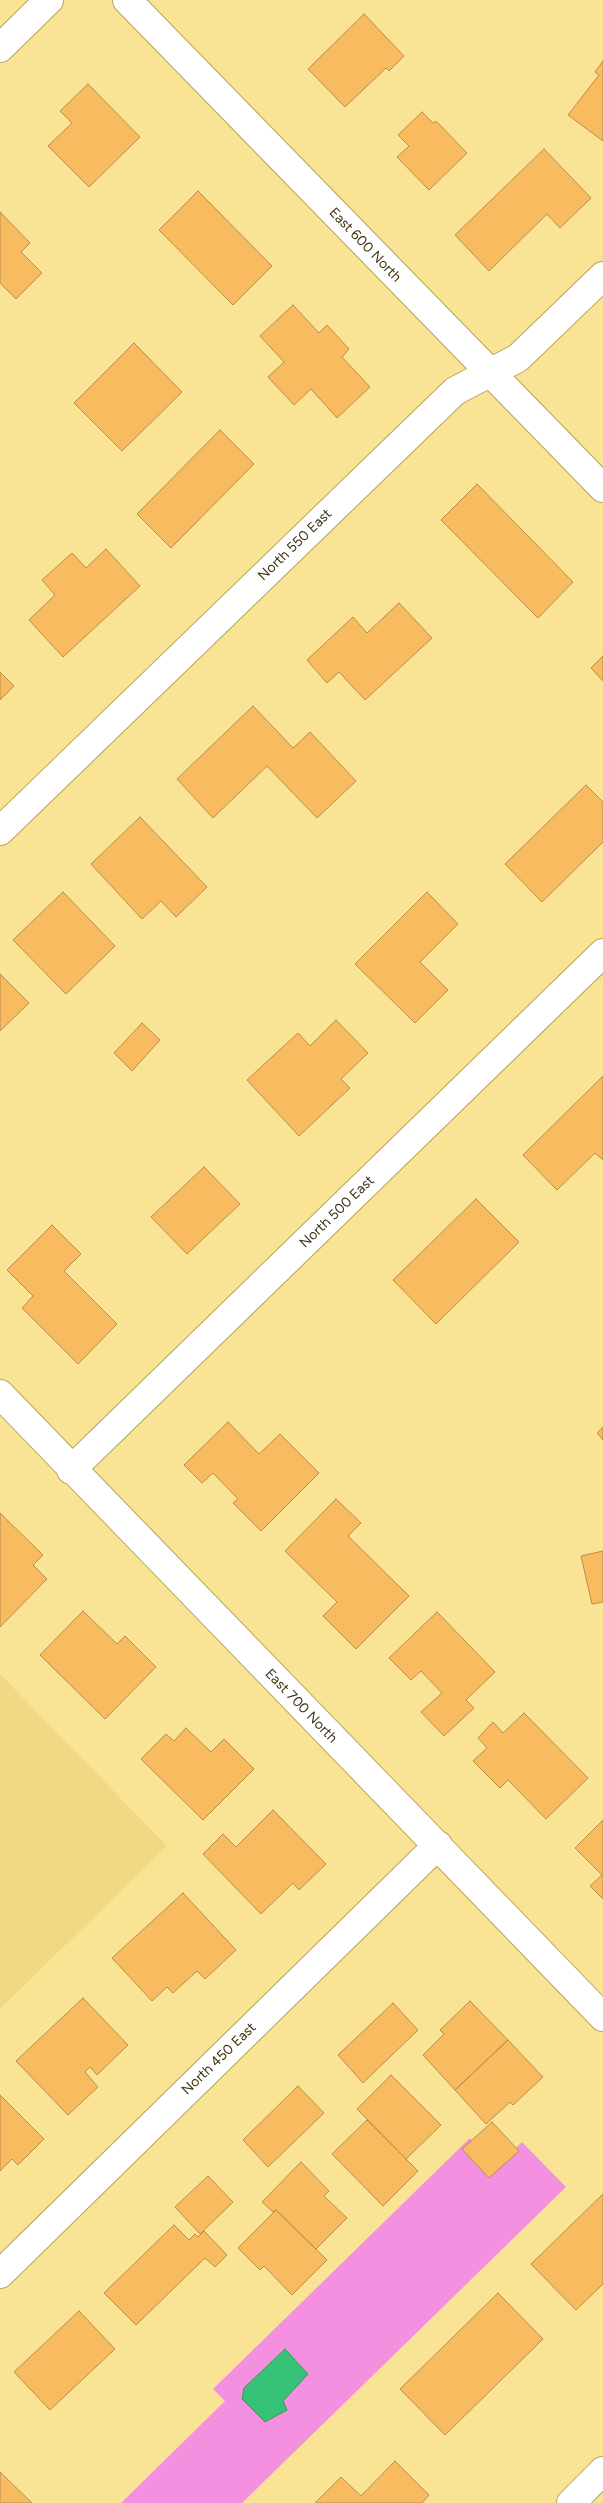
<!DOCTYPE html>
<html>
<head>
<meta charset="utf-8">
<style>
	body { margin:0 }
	canvas { display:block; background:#f9e496 }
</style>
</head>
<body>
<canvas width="603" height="2503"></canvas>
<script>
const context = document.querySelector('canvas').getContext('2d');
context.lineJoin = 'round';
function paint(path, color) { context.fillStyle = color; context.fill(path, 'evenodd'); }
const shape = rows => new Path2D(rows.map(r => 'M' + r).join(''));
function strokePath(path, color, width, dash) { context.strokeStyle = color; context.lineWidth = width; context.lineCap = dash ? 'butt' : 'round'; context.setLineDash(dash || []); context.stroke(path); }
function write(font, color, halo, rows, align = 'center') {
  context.font = font + ' Figtree,sans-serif'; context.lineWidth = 5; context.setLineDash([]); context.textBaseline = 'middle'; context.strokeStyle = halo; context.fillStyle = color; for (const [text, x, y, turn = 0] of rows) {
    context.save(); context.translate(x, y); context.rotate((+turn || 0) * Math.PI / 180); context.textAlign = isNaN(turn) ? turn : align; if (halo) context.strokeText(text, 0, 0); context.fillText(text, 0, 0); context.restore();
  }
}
paint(shape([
	[0,1674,167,1846,0,2009]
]), '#f0d982');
paint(shape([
	[470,2138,497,2167,522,2142,566,2187,242,2503,121,2503,225,2401,213,2389]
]), '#f490e0');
const water = shape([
	[285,2349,308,2374,283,2401,287,2410,265,2422,242,2399,244,2388,285,2349]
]);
paint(water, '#36c377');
strokePath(water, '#389859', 1);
const building = shape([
	[364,14,404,56,389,71,386,68,345,107,308,69,364,14],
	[603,61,603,141,568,115,599,75,595,72,603,61],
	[88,84,140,137,89,187,48,146,72,123,60,111,88,84],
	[422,112,433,123,436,121,467,153,429,190,397,157,409,146,398,135,422,112],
	[544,149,591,198,560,228,547,214,489,271,455,235,544,149],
	[198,191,272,266,233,305,159,230,198,191],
	[0,212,30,243,21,252,42,273,16,299,0,283,0,212],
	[293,305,319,333,327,325,349,349,342,357,370,387,337,418,311,389,294,405,268,377,284,362,260,336,293,305],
	[134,343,182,392,122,451,74,403,134,343],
	[220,430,254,464,171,548,137,514,220,430],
	[477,484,573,582,538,618,441,520,477,484],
	[106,549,140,586,63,657,29,620,55,595,42,580,72,553,86,568,106,549],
	[399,603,432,638,365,700,339,672,327,683,307,660,353,617,367,633,399,603],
	[603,656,603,681,591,668,603,656],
	[0,672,14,686,0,700,0,672],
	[253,706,293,748,310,732,356,781,317,818,267,766,213,818,177,779,253,706],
	[586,785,603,802,603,842,542,902,505,864,586,785],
	[140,817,207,887,176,917,161,901,142,919,91,864,140,817],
	[63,892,115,946,66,994,13,940,63,892],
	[427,892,458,924,420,962,448,990,415,1023,355,964,427,892],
	[0,974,29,1003,0,1031,0,974],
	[336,1020,368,1053,341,1079,350,1088,299,1136,247,1080,298,1033,310,1046,336,1020],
	[142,1023,160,1040,132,1071,114,1053,142,1023],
	[603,1076,603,1160,595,1153,557,1190,523,1155,603,1076],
	[204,1167,240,1204,187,1254,151,1217,204,1167],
	[476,1199,519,1242,436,1324,393,1280,476,1199],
	[52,1225,81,1254,64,1271,117,1324,78,1364,22,1308,33,1296,7,1270,52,1225],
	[228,1422,259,1454,280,1434,319,1473,261,1531,233,1503,238,1499,213,1473,202,1483,184,1465,228,1422],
	[603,1427,603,1440,597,1433,603,1427],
	[336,1499,361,1523,348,1536,409,1596,356,1649,323,1616,337,1602,285,1551,336,1499],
	[0,1513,43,1555,33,1565,47,1579,0,1627,0,1513],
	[603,1551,603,1602,592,1604,581,1556,603,1551],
	[83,1611,117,1644,125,1636,156,1667,105,1719,40,1655,83,1611],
	[437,1612,495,1672,466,1700,474,1708,444,1736,421,1712,442,1693,421,1671,411,1680,389,1658,437,1612],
	[524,1713,588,1778,546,1819,508,1780,500,1788,473,1761,487,1748,478,1738,493,1722,503,1733,524,1713],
	[186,1728,211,1752,224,1739,254,1769,203,1820,141,1759,166,1734,174,1741,186,1728],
	[273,1810,326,1864,299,1890,293,1883,261,1914,203,1854,223,1834,236,1847,273,1810],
	[603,1820,603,1899,590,1886,602,1875,575,1848,603,1820],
	[183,1893,236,1950,205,1979,197,1971,173,1993,167,1987,152,2001,112,1958,183,1893],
	[83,1998,128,2045,97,2075,90,2067,85,2072,98,2087,68,2115,16,2061,83,1998],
	[470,2001,508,2040,455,2090,423,2055,444,2034,440,2030,470,2001],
	[393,2003,418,2030,363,2083,338,2055,393,2003],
	[508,2040,543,2077,513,2105,510,2102,486,2124,455,2090,508,2040],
	[391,2075,441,2125,406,2159,357,2109,391,2075],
	[298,2086,324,2113,268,2167,243,2140,298,2086],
	[0,2095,44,2139,18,2165,12,2159,0,2171,0,2095],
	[367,2120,418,2171,383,2206,332,2154,367,2120],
	[492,2122,519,2151,489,2178,462,2149,492,2122],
	[301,2162,329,2191,324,2196,347,2218,316,2249,276,2210,273,2212,262,2202,301,2162],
	[208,2176,233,2202,200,2234,175,2207,208,2176],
	[603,2194,603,2284,576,2310,531,2264,603,2194],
	[276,2210,327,2260,292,2295,264,2266,260,2270,238,2248,276,2210],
	[174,2225,189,2240,195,2234,198,2237,204,2231,227,2255,215,2267,205,2258,136,2325,104,2293,174,2225],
	[498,2293,543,2339,445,2435,400,2389,498,2293],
	[79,2311,115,2349,50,2410,14,2372,79,2311],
	[395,2461,429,2495,422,2503,315,2503,341,2477,361,2496,395,2461],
	[0,2472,32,2503,0,2503,0,2472]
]);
paint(building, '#f9bb60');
strokePath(building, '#b98c4a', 1);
const minor = shape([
	[127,0,603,488],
	[0,48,49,0],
	[0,831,455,391,518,358,603,276],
	[0,1394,603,2017],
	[71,1470,603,953],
	[0,2274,438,1845],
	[571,2503,603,2471]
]);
strokePath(minor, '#b8a457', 30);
strokePath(minor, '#fff', 28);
write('14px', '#3c3414', '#fff', [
	["East 600 North",365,245,46],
	["North 550 East",295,545,-44],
	["North 500 East",337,1212,-44],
	["East 700 North",301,1706,46],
	["North 450 East",219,2059,-44]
]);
</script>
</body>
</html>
